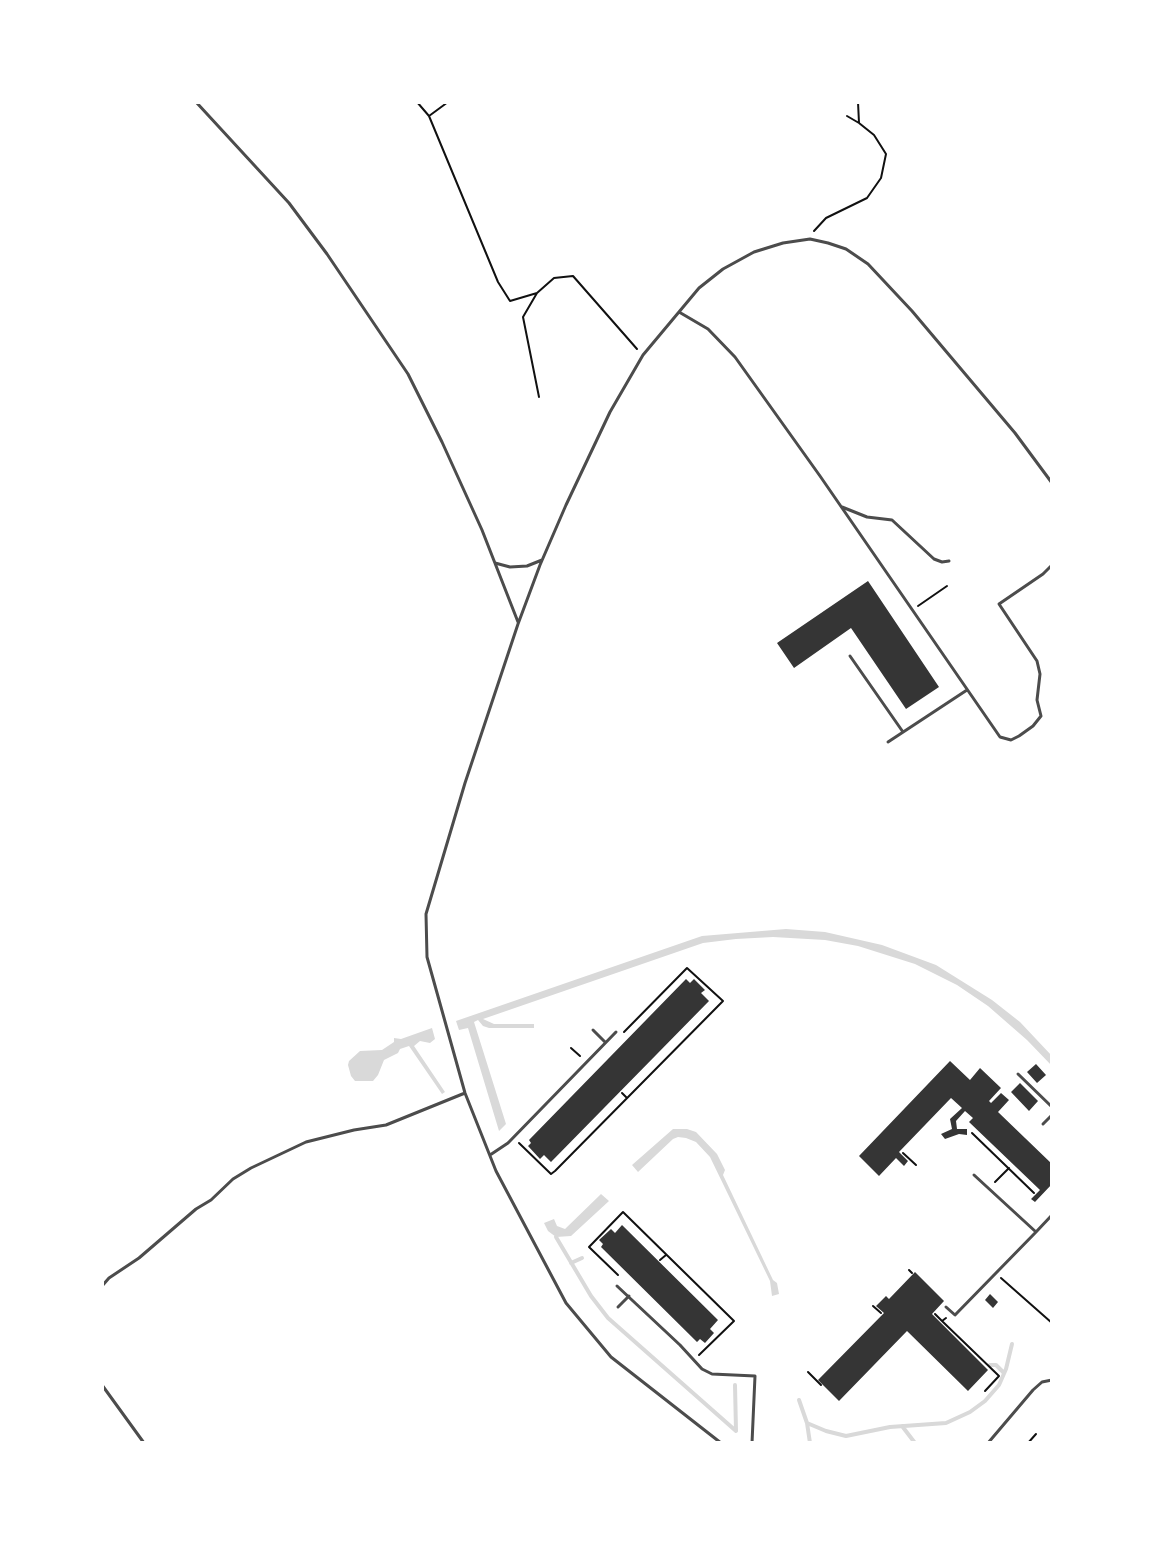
<!DOCTYPE html>
<html>
<head>
<meta charset="utf-8">
<style>
	body { margin:0 }
	#map { position:relative; width:1154px; height:1545px; overflow:hidden; background:#fff; font-family:"DM Sans",sans-serif }
	canvas { display:block }
	.frame { position:absolute; inset:0; border:104px solid #fff; pointer-events:none }
</style>
</head>
<body>
<div id="map">
<canvas width="1154" height="1545"></canvas>
<div class="frame"></div>
</div>
<script>
const context = document.querySelector('canvas').getContext('2d');
context.lineJoin = 'round';
function paint(path, color) { context.fillStyle = color; context.fill(path, 'evenodd'); }
const shape = rows => new Path2D(rows.map(r => 'M' + r).join(''));
function strokePath(path, color, width, dash) { context.strokeStyle = color; context.lineWidth = width; context.lineCap = dash ? 'butt' : 'round'; context.setLineDash(dash || []); context.stroke(path); }
paint(shape([
	[786,929,825,932,882,945,936,965,992,1000,1020,1022,1052,1056,1052,1066,1027,1040,988,1006,957,985,915,964,858,946,825,940,773,937,736,939,703,943,483,1019,494,1024,534,1024,534,1028,489,1028,483,1026,478,1020,474,1022,506,1124,499,1131,468,1028,459,1030,456,1021,702,936],
	[432,1028,435,1039,430,1043,420,1041,414,1046,445,1092,442,1094,409,1046,400,1049,398,1053,384,1060,378,1075,373,1081,355,1081,351,1076,348,1065,349,1061,360,1051,382,1050,394,1042,394,1038,401,1039],
	[673,1129,687,1129,696,1132,717,1154,725,1170,723,1175,773,1280,777,1283,779,1294,772,1296,770,1281,710,1157,696,1142,686,1138,678,1137,673,1139,638,1172,632,1165],
	[601,1194,609,1201,571,1236,556,1237,548,1231,544,1223,554,1219,557,1226,565,1229]
]), '#d9d9d9');
strokePath(shape([
	[556,1237,591,1296,608,1318,736,1431,735,1385],
	[571,1263,582,1258],
	[990,1365,996,1365,1004,1373],
	[799,1400,807,1423,810,1443],
	[807,1423,826,1431,846,1436,890,1427,946,1423,970,1412,985,1401,999,1385,1006,1369,1012,1344],
	[902,1426,915,1443]
]), '#d9d9d9', 4);
paint(shape([
	[868,581,939,687,906,709,851,628,794,668,777,643],
	[686,979,690,983,694,979,705,990,701,993,709,1001,551,1162,544,1155,540,1159,528,1146,531,1143,529,1140],
	[950,1061,970,1080,980,1068,1001,1088,989,1101,991,1103,1001,1093,1009,1100,998,1112,1052,1164,1052,1184,1035,1202,1031,1199,1040,1190,969,1122,973,1118,965,1111,956,1121,957,1129,967,1129,967,1135,959,1134,945,1139,941,1134,952,1129,950,1119,962,1108,951,1098,899,1152,908,1161,904,1166,896,1158,879,1176,859,1156],
	[1036,1064,1046,1075,1037,1083,1027,1072],
	[1020,1083,1038,1101,1029,1111,1011,1092],
	[622,1225,718,1320,710,1329,714,1333,705,1343,700,1339,697,1342,601,1247,603,1244,599,1240,611,1229,615,1233],
	[915,1272,944,1301,932,1314,988,1370,968,1391,907,1331,839,1401,818,1380,884,1313,876,1306,886,1296,889,1299],
	[990,1294,998,1302,993,1308,985,1300]
]), '#353535');
strokePath(shape([
	[417,102,429,116,498,282,510,301,537,293],
	[858,102,859,123],
	[429,116,448,102],
	[814,231,826,218,867,198,881,178,886,154,874,135,859,123,847,116],
	[539,397,523,317,537,293,554,278,573,276,637,349],
	[918,606,947,586],
	[571,1048,580,1056],
	[622,1093,627,1098],
	[972,1133,1034,1193],
	[519,1143,551,1174,555,1171,723,1001,687,968,624,1032],
	[903,1153,916,1165],
	[995,1182,1009,1168],
	[660,1260,666,1255],
	[909,1270,912,1273],
	[618,1275,589,1247,623,1212,734,1321,699,1355],
	[1001,1278,1052,1323],
	[873,1306,881,1313],
	[935,1314,942,1321],
	[946,1318,942,1321,999,1376,985,1391],
	[808,1372,821,1385],
	[1028,1443,1036,1434]
]), '#111', 2);
strokePath(shape([
	[196,102,289,203,327,254,408,374,442,442,482,530,518,622],
	[679,312,708,329,735,357,820,476,1000,737,1011,740,1019,736,1033,726,1041,716,1037,700,1040,674,1037,661,999,604,1043,574,1052,565],
	[842,507,867,517,892,520,934,559,942,562,949,561],
	[495,563,510,567,527,566,542,560],
	[850,656,903,732],
	[888,742,967,690],
	[593,1030,605,1042],
	[1018,1074,1052,1107],
	[1043,1124,1052,1115],
	[490,1155,508,1143,616,1032],
	[1036,1232,1052,1215],
	[102,1286,109,1278,139,1258,196,1209,211,1200,233,1179,251,1168,306,1142,354,1130,386,1125,465,1093],
	[617,1286,680,1345,702,1369,712,1374,755,1376,752,1443],
	[618,1307,629,1296],
	[946,1307,955,1315,1036,1232,974,1175],
	[102,1385,144,1443],
	[721,1443,611,1357,566,1303,496,1171,465,1093,427,957,426,914,465,783,518,624,540,565,566,505,610,412,643,355,699,288,723,269,754,252,783,243,810,239,828,243,846,249,868,264,912,311,1015,433,1052,483],
	[988,1443,1033,1390,1042,1382,1052,1380]
]), '#4c4c4c', 3);
</script>
</body>
</html>
